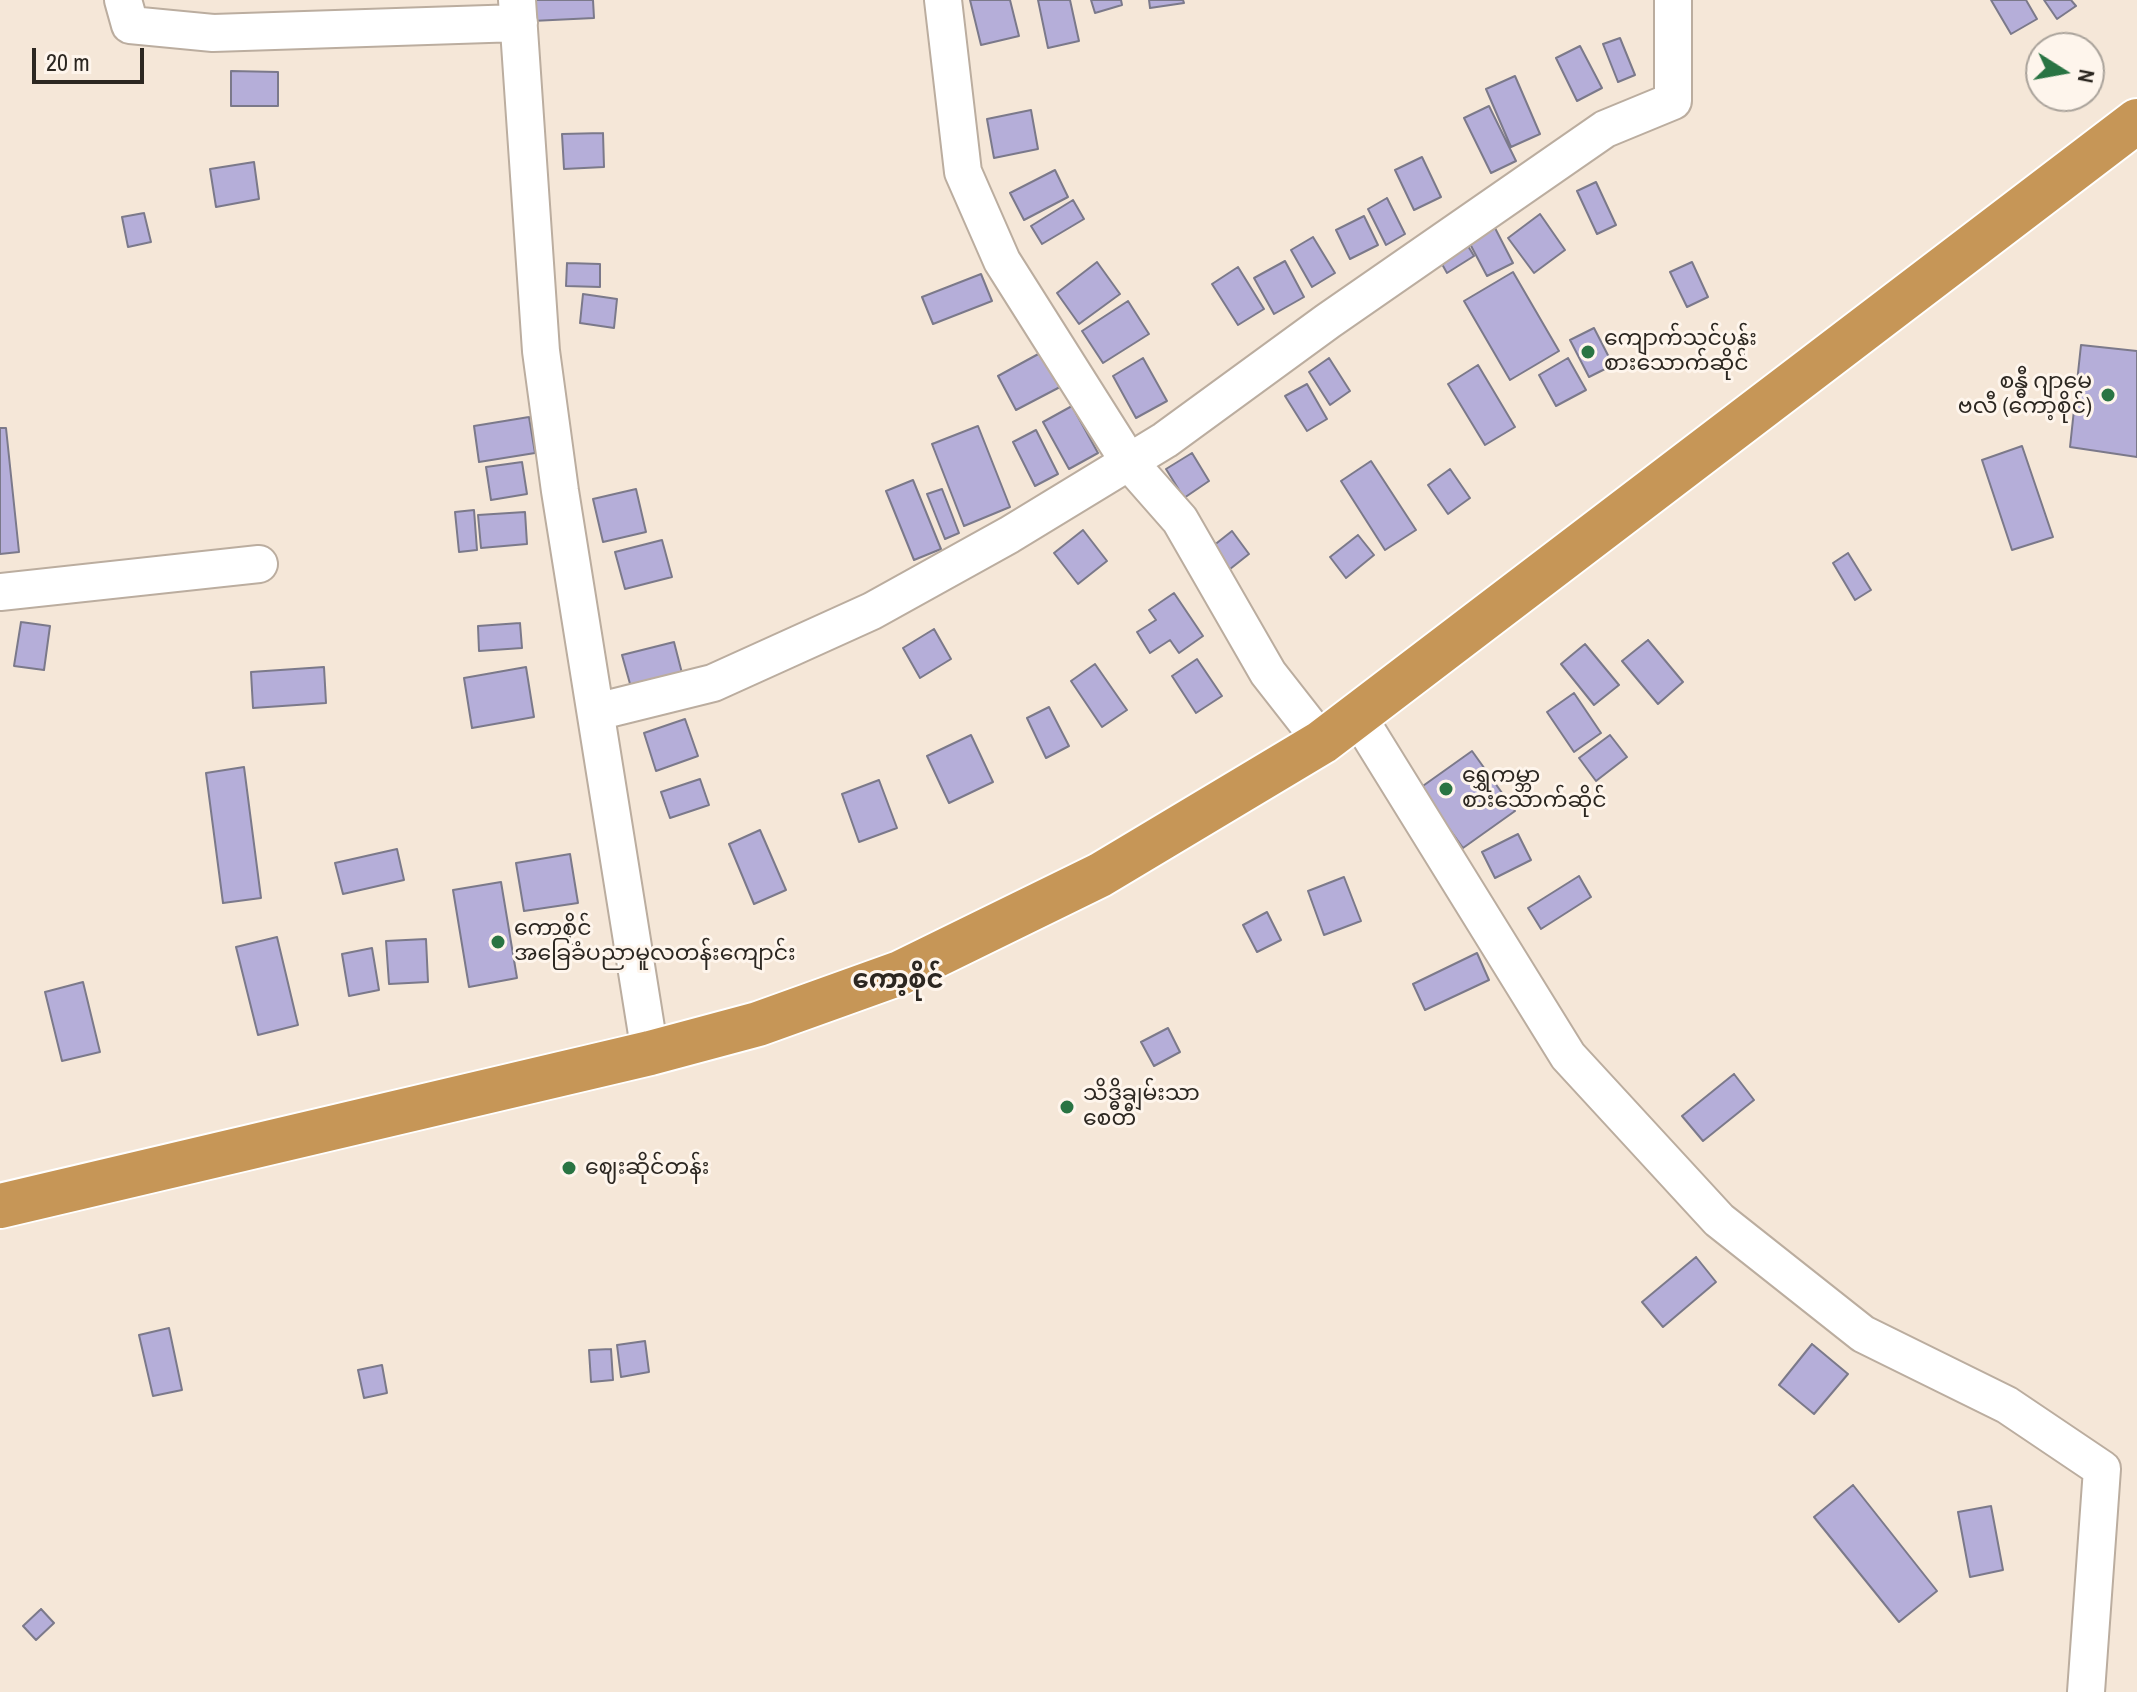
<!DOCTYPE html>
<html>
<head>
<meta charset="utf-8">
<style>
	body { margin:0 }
	#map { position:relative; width:2137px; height:1692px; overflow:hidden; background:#f5e7d8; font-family:"Archivo Narrow",sans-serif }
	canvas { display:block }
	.north { position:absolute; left:2025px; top:32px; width:80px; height:80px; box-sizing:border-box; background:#fef5ec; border:2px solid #aaa39b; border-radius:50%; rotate:101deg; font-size:22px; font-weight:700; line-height:32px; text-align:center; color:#2c2721 }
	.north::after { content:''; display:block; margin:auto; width:28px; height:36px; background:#297443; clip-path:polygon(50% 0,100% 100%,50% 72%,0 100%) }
	.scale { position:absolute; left:32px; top:48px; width:112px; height:36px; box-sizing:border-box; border:4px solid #2c2721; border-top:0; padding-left:10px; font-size:24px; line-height:28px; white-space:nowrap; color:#2c2721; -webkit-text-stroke:6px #fef5ec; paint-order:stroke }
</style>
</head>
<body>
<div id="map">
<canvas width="2137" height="1692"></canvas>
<div class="north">N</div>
<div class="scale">20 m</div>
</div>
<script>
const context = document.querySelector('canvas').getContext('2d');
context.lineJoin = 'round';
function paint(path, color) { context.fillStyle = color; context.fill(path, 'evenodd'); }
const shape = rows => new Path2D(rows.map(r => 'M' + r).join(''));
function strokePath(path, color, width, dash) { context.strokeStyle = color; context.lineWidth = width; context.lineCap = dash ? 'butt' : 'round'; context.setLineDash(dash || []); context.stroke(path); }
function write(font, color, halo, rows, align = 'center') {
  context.font = font + ' "Archivo Narrow","Noto Sans Myanmar",sans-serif'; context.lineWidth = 6; context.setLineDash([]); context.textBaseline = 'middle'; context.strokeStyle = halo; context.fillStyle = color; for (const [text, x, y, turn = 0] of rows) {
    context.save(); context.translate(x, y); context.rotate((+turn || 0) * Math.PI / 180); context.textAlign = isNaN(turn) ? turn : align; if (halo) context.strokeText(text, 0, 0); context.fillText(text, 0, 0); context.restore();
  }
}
const building = shape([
	[531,0,593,0,594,18,532,21,531,0],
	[970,0,1010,0,1019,36,981,45,970,0],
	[1038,0,1070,0,1079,41,1048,48,1038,0],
	[1091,0,1121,0,1122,5,1095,13,1091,0],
	[1149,0,1183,0,1184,3,1150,8,1149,0],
	[1991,0,2026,0,2037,19,2011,34,1991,0],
	[2044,0,2071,0,2076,6,2057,19,2044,0],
	[1620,38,1635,75,1618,82,1603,44,1620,38],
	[1580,46,1602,88,1577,101,1556,58,1580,46],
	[231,71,278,72,278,106,231,106,231,71],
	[1515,76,1540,134,1511,147,1486,89,1515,76],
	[1489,106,1516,161,1491,173,1464,118,1489,106],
	[1031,110,1038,149,994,158,987,119,1031,110],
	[603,133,604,167,564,169,562,134,603,133],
	[1422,157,1441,197,1414,210,1395,170,1422,157],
	[254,162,259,199,216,207,210,169,254,162],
	[1055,170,1068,197,1024,220,1010,193,1055,170],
	[1596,182,1616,225,1597,234,1577,191,1596,182],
	[1387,198,1405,234,1386,245,1368,209,1387,198],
	[1073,200,1084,219,1042,244,1031,226,1073,200],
	[144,213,151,242,128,247,122,217,144,213],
	[1540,214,1565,250,1534,273,1508,238,1540,214],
	[1364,216,1378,245,1350,259,1336,230,1364,216],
	[1495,228,1513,263,1487,276,1469,242,1495,228],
	[1313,237,1335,273,1312,287,1291,250,1313,237],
	[1465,241,1474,256,1447,273,1438,257,1465,241],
	[1285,261,1304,297,1274,314,1254,278,1285,261],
	[1097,262,1120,294,1079,324,1057,293,1097,262],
	[1692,262,1708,297,1687,307,1670,272,1692,262],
	[567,263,600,264,600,287,566,286,567,263],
	[1238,267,1264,309,1238,325,1212,284,1238,267],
	[1513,272,1559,351,1510,380,1464,301,1513,272],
	[981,274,992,301,933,324,922,297,981,274],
	[583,294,617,299,614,328,580,323,583,294],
	[1128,301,1149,334,1103,363,1082,331,1128,301],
	[1594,328,1613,365,1589,377,1570,340,1594,328],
	[2081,345,2137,351,2137,457,2070,447,2081,345],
	[1042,352,1060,387,1016,410,998,376,1042,352],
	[1143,358,1167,401,1136,418,1113,376,1143,358],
	[1329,358,1350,391,1330,405,1309,372,1329,358],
	[1568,358,1586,390,1556,406,1539,375,1568,358],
	[1478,365,1515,427,1485,445,1448,384,1478,365],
	[1307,384,1327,419,1307,431,1285,396,1307,384],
	[1072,406,1098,453,1069,469,1043,422,1072,406],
	[529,417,535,453,479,462,474,426,529,417],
	[978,426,1010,507,964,526,932,444,978,426],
	[0,428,6,428,19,552,0,554,0,428],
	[1036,430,1058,474,1035,486,1013,442,1036,430],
	[2022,446,2053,537,2012,550,1982,460,2022,446],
	[1192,453,1209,481,1184,498,1166,469,1192,453],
	[1371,461,1416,530,1385,550,1341,481,1371,461],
	[522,462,527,494,491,500,486,467,522,462],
	[1450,469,1470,498,1448,514,1428,485,1450,469],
	[913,480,941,549,914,560,886,491,913,480],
	[636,489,646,532,603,542,593,499,636,489],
	[942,489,959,533,945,539,927,494,942,489],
	[474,510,477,550,459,552,455,512,474,510],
	[525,512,527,544,481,548,478,515,525,512],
	[1083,530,1107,561,1078,584,1054,553,1083,530],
	[1232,531,1249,554,1225,573,1208,550,1232,531],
	[1358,535,1374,555,1346,578,1330,557,1358,535],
	[662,540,672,577,625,589,615,552,662,540],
	[1848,553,1871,590,1855,600,1833,563,1848,553],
	[1174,593,1203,636,1179,653,1170,640,1150,653,1137,632,1156,620,1149,610,1174,593],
	[21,622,50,626,44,670,14,666,21,622],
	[520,623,522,648,479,651,478,626,520,623],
	[934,629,951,659,920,678,903,648,934,629],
	[1648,640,1683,682,1658,704,1622,661,1648,640],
	[674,642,683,677,632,691,622,655,674,642],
	[1585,644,1619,685,1594,705,1561,664,1585,644],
	[1197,659,1222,696,1196,713,1172,676,1197,659],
	[1095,664,1127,710,1102,727,1071,681,1095,664],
	[324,667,326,703,253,708,251,672,324,667],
	[526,667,534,717,472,728,464,678,526,667],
	[1574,693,1601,733,1574,752,1547,712,1574,693],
	[1049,707,1069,746,1046,758,1027,718,1049,707],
	[685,719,698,756,656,771,644,733,685,719],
	[971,735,993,782,949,803,927,756,971,735],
	[1610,735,1627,757,1596,781,1579,758,1610,735],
	[1472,751,1515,811,1463,848,1420,788,1472,751],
	[244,767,261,898,223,903,206,773,244,767],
	[700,779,709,805,670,818,661,792,700,779],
	[879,780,897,828,859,842,842,794,879,780],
	[760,830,786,890,754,904,729,844,760,830],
	[1518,834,1531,860,1495,878,1482,852,1518,834],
	[397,849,404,880,343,894,335,863,397,849],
	[570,854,578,903,524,911,516,863,570,854],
	[1579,876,1591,897,1541,929,1528,908,1579,876],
	[1344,877,1361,921,1324,935,1308,891,1344,877],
	[501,882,517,978,469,987,453,890,501,882],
	[1267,912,1281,940,1257,952,1243,925,1267,912],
	[277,937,298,1025,258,1035,236,947,277,937],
	[426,939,428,982,389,984,386,941,426,939],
	[372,948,379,990,349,996,342,954,372,948],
	[1477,953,1489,980,1425,1010,1413,984,1477,953],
	[83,982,100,1052,62,1061,45,992,83,982],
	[1168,1028,1180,1052,1154,1066,1141,1042,1168,1028],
	[1734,1074,1754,1100,1703,1141,1682,1116,1734,1074],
	[1696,1257,1716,1282,1663,1327,1642,1302,1696,1257],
	[169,1328,182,1390,153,1396,139,1335,169,1328],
	[645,1341,649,1372,621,1377,617,1345,645,1341],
	[1812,1344,1848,1374,1814,1414,1779,1385,1812,1344],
	[611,1349,613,1380,591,1382,589,1350,611,1349],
	[382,1365,387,1393,364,1398,358,1370,382,1365],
	[1853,1485,1937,1591,1899,1622,1814,1517,1853,1485],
	[1991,1506,2003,1570,1970,1577,1958,1512,1991,1506],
	[41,1609,54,1623,36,1640,23,1626,41,1609]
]);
paint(building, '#b5aed9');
strokePath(building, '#7b798a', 2);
const minor = shape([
	[123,0,130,25,213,33,519,23],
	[517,0,541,351,560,491,650,1053],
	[943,0,963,172,1002,261,1129,462,1180,520,1268,673,1322,742],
	[0,592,259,564],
	[596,712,713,683,872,611,1009,535,1165,440,1328,321,1605,129,1673,101,1673,0],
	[1357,715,1568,1056,1719,1220,1863,1334,2007,1405,2102,1469,2086,1692]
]);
const trunk = shape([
	[0,1206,650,1053,758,1024,900,973,1100,875,1322,742,2137,121]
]);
strokePath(minor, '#bbad9f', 40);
strokePath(trunk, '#fff', 48);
strokePath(minor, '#fff', 36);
strokePath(trunk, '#c69657', 44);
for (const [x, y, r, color] of [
	[1588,352,8,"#297443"],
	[2108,395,8,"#297443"],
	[1446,789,8,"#297443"],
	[498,942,8,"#297443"],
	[1067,1107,8,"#297443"],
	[569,1168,8,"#297443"]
]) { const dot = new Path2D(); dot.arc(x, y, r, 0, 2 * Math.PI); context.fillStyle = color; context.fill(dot); strokePath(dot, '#fef5ec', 3); }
write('22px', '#2c2721', '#fef5ec', [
	["ကျောက်သင်ပုန်း",1604,339],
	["စားသောက်ဆိုင်",1604,364],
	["စန္ဓီ ဂျာမေ",2092,382,"right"],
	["ဗလီ (ကော့စိုင်)",2092,407,"right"],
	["ရွှေကမ္ဘာ",1462,776],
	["စားသောက်ဆိုင်",1462,801],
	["ကော့စိုင်",514,929],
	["အခြေခံပညာမူလတန်းကျောင်း",514,954],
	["သိဒ္ဓိချမ်းသာ",1083,1094],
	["စေတီ",1083,1119],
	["ဈေးဆိုင်တန်း",585,1168]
], 'left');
write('bold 26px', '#2c2721', '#fef5ec', [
	["ကော့စိုင်",898,981]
]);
</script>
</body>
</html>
